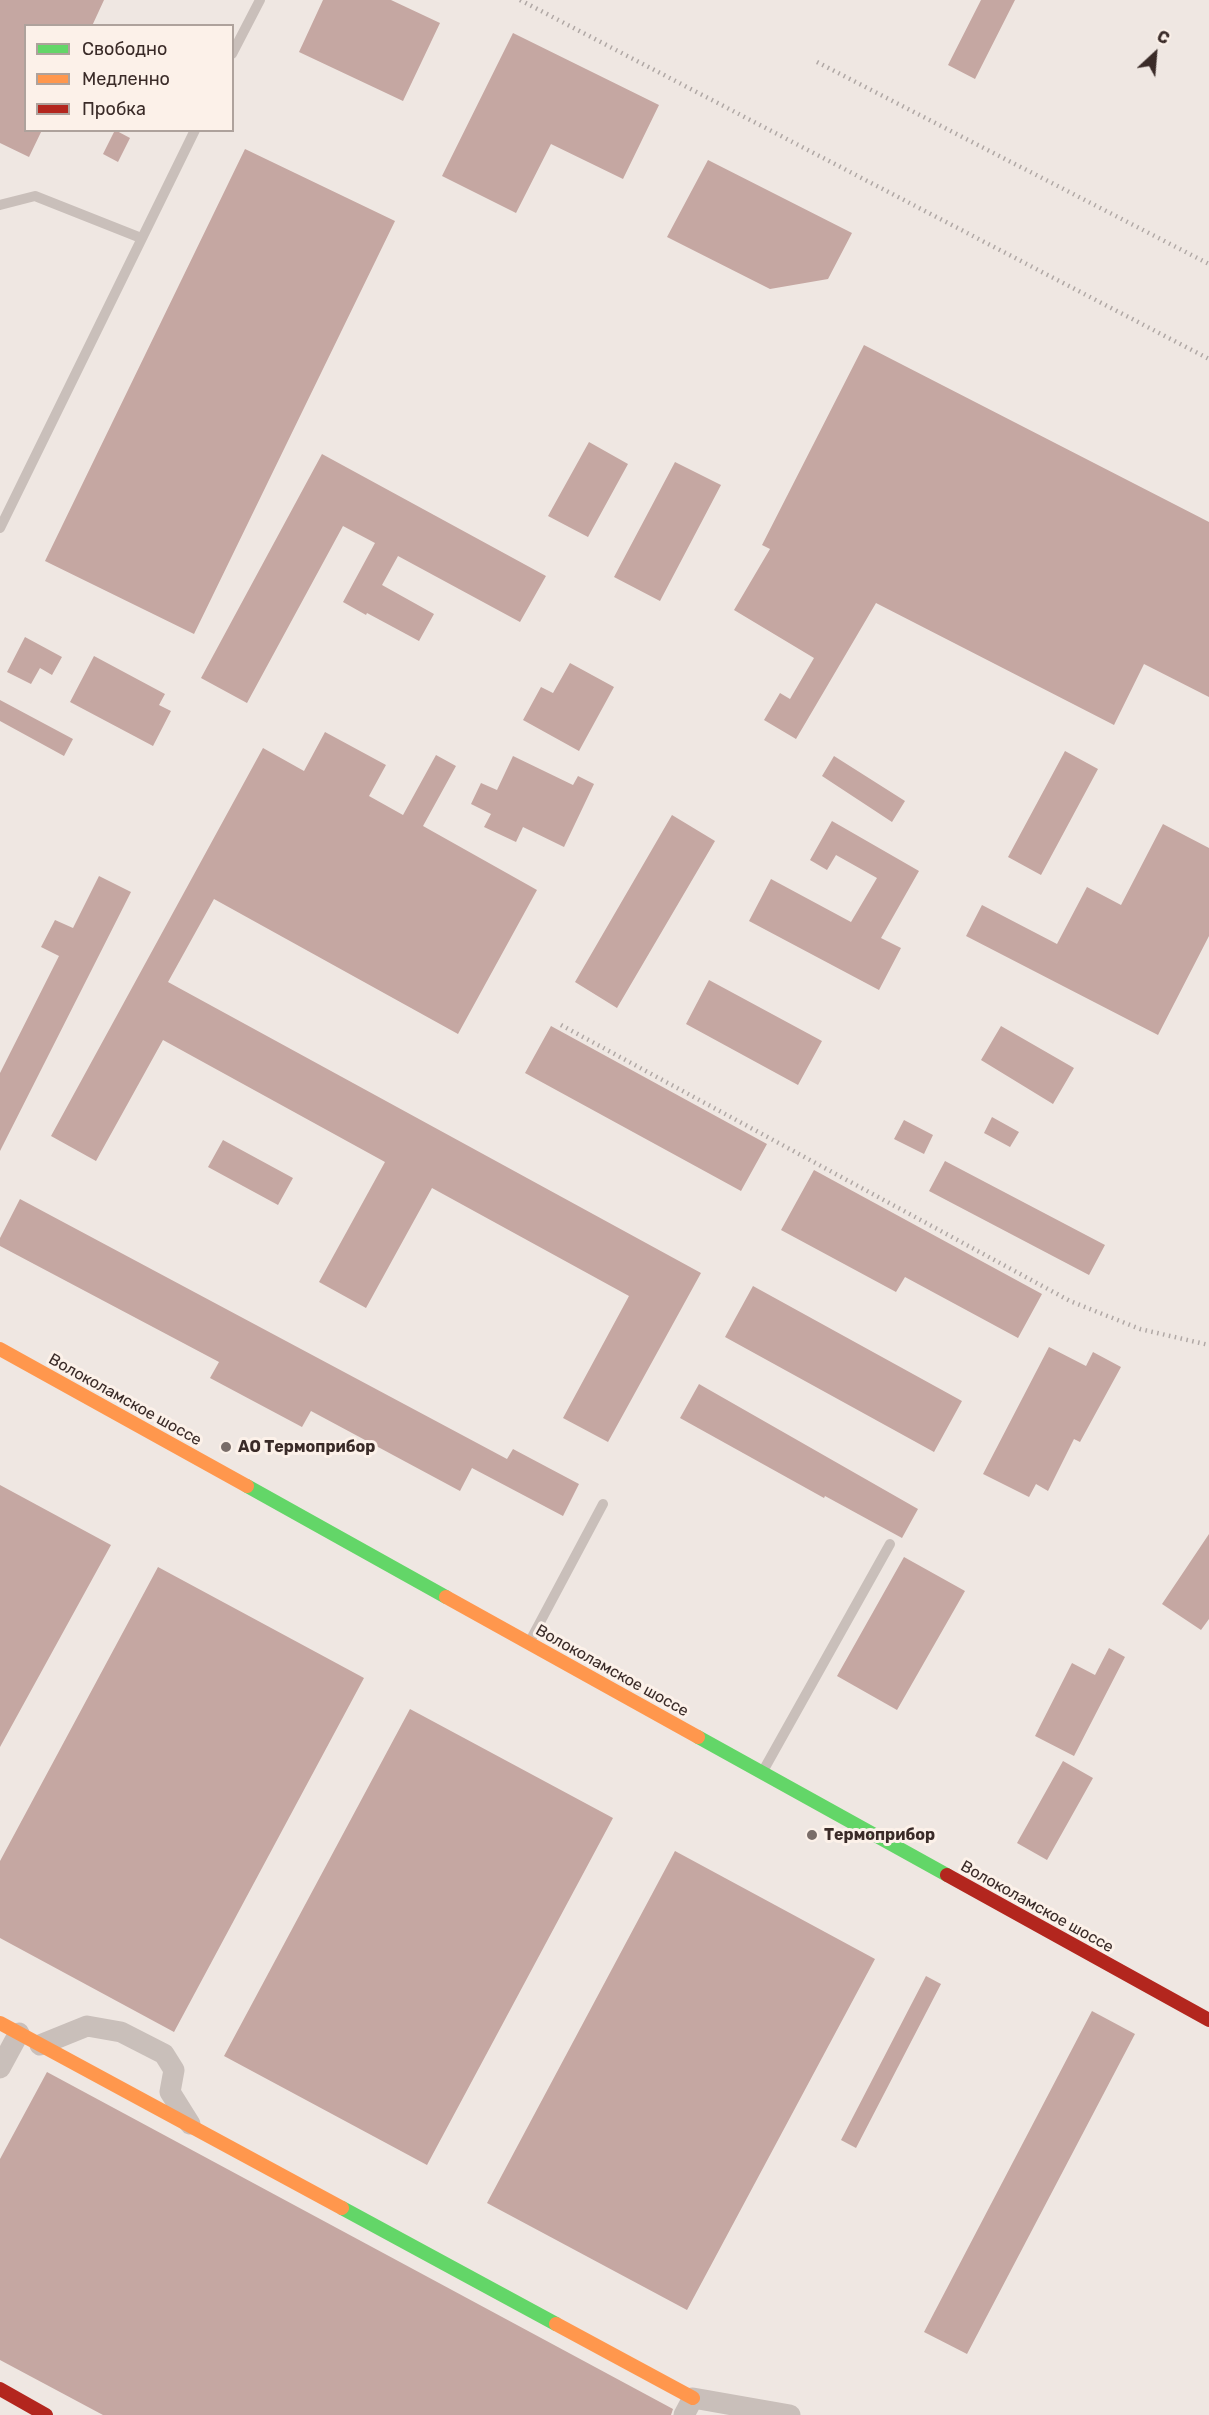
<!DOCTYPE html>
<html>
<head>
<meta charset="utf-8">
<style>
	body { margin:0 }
	#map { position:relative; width:1209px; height:2415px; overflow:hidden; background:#efe7e2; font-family:Rubik,sans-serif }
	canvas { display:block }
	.legend { position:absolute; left:24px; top:24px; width:210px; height:108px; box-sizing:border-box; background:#fcf1e9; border:2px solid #aea29c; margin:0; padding:8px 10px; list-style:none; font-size:18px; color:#3a2b28 }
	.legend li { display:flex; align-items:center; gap:12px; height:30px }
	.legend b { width:30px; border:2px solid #aea29c }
	.north { position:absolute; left:1125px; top:24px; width:60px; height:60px; -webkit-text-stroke:4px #fcf1e9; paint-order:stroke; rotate:26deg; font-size:16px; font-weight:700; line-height:24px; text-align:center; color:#3a2b28 }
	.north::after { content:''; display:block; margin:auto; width:21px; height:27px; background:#3a2b28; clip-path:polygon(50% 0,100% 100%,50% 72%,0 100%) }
</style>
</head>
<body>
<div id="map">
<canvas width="1209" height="2415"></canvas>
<ul class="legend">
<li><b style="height:8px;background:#63d668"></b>Свободно</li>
<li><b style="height:8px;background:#ff974d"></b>Медленно</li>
<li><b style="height:8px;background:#b3261e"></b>Пробка</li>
</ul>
<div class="north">С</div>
</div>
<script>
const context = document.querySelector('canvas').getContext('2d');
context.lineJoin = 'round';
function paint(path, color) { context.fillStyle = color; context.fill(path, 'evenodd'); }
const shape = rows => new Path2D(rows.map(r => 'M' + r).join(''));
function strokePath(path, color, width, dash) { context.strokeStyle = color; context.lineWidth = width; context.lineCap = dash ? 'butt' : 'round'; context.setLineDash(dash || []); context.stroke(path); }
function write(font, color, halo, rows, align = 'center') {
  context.font = font + ' Rubik,sans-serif'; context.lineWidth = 6; context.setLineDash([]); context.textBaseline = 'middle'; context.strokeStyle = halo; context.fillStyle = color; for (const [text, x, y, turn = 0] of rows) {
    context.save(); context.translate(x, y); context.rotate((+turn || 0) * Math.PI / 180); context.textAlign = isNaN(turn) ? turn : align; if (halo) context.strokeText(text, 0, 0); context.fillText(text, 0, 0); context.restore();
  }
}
paint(shape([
	[0,0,104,0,92,26,26,26,26,130,42,130,29,157,0,143],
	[323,0,391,0,440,23,403,101,299,52],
	[981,0,1015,0,975,79,948,65],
	[513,33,659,105,623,179,551,144,516,213,442,176],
	[115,130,130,138,118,162,103,154],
	[245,149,395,221,194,634,45,561],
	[708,160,852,233,828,279,770,289,667,237],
	[864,345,1209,522,1209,697,1144,664,1114,725,876,603,796,739,764,720,780,693,790,699,814,658,734,610,770,549,762,545],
	[589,442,628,464,588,537,548,516],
	[322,454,546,576,520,622,398,556,382,585,434,614,419,641,367,613,366,615,343,602,375,543,343,526,247,703,201,678],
	[675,462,721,485,660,601,614,577],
	[25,637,62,657,52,675,40,668,31,684,7,672],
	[94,656,165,694,159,705,171,711,153,746,70,702],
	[570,663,614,687,579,751,523,720,541,687,553,693],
	[0,700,73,739,64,756,0,721],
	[325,732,386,765,369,796,403,815,436,755,456,766,423,826,537,890,458,1034,214,899,168,982,701,1273,608,1442,563,1418,629,1296,432,1188,366,1308,319,1282,385,1162,163,1040,96,1161,51,1136,263,748,304,771],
	[1065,751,1098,769,1041,875,1008,857],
	[513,756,573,785,578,776,594,784,564,847,523,827,516,842,484,827,491,814,471,804,481,783,497,790],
	[834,756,905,801,892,822,822,776],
	[672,815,715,841,617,1008,575,982],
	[832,821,919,871,881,938,901,948,879,990,749,921,771,879,851,922,877,878,836,855,827,870,810,860],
	[1163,824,1209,848,1209,936,1158,1035,966,936,982,905,1057,944,1087,887,1121,905],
	[99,876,131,892,0,1151,0,1073,59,956,41,947,55,920,73,928],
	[709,980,822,1041,798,1085,686,1024],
	[551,1026,767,1144,741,1191,525,1073],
	[1001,1026,1074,1068,1053,1104,981,1060],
	[992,1117,1019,1132,1010,1147,984,1133],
	[904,1120,933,1135,924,1154,894,1139],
	[223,1140,293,1178,278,1205,208,1167],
	[945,1161,1105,1245,1089,1275,929,1191],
	[814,1170,1042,1294,1018,1338,905,1277,896,1292,781,1230],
	[20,1199,507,1459,513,1449,579,1484,563,1516,472,1468,460,1491,311,1411,302,1427,210,1378,219,1362,0,1246,0,1238],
	[753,1286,962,1401,934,1452,725,1337],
	[1049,1347,1086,1366,1093,1352,1121,1367,1080,1442,1074,1439,1048,1491,1036,1484,1029,1497,983,1474],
	[699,1384,918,1509,902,1538,825,1496,824,1498,680,1418],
	[0,1485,111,1545,0,1747],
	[1209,1534,1209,1619,1201,1630,1162,1604],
	[904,1557,965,1591,897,1710,837,1676],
	[158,1567,364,1678,174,2032,0,1938,0,1861],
	[1109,1648,1125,1657,1074,1756,1035,1736,1072,1663,1095,1675],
	[410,1709,613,1818,427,2165,224,2056],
	[1063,1761,1093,1778,1047,1860,1017,1843],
	[675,1851,875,1959,687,2310,487,2203],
	[926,1976,941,1984,856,2148,841,2140],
	[1092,2011,1135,2034,967,2354,924,2332],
	[47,2072,673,2409,671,2415,103,2415,0,2360,0,2159]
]), '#c5a7a2');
strokePath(shape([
	[232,54,260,0],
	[0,205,35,196,141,238],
	[0,528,195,130],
	[530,1641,603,1504],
	[763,1771,890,1544]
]), '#c9bfba', 10);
strokePath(shape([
	[40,2045,87,2026,121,2032,164,2054,174,2070,170,2092,190,2124],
	[0,2068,19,2033],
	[684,2415,693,2398,790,2415]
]), '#c9bfba', 21);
strokePath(shape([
	[247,1486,446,1597],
	[698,1737,947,1875],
	[342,2208,556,2324]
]), '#63d668', 14);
strokePath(shape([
	[0,1349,247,1486],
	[446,1597,698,1737],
	[0,2023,342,2208],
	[556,2324,693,2398]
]), '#ff974d', 14);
strokePath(shape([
	[947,1875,1209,2020],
	[0,2389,46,2415]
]), '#b3261e', 14);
strokePath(shape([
	[520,0,1209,359],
	[817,62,1209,264],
	[561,1025,1070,1301,1140,1329,1209,1345]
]), '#b0a8a5', 4.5, [1.5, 4.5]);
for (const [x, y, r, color] of [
	[226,1447,6,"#796d69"],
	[812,1835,6,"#796d69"]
]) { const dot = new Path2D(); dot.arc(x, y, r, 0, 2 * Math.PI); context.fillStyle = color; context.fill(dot); strokePath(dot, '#fcf1e9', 2); }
write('16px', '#3a2b28', '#fcf1e9', [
	["Волоколамское шоссе",125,1400,29],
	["Волоколамское шоссе",612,1671,29],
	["Волоколамское шоссе",1037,1907,29]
]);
write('bold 16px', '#3a2b28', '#fcf1e9', [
	["АО Термоприбор",238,1447],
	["Термоприбор",824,1835]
], 'left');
</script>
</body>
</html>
